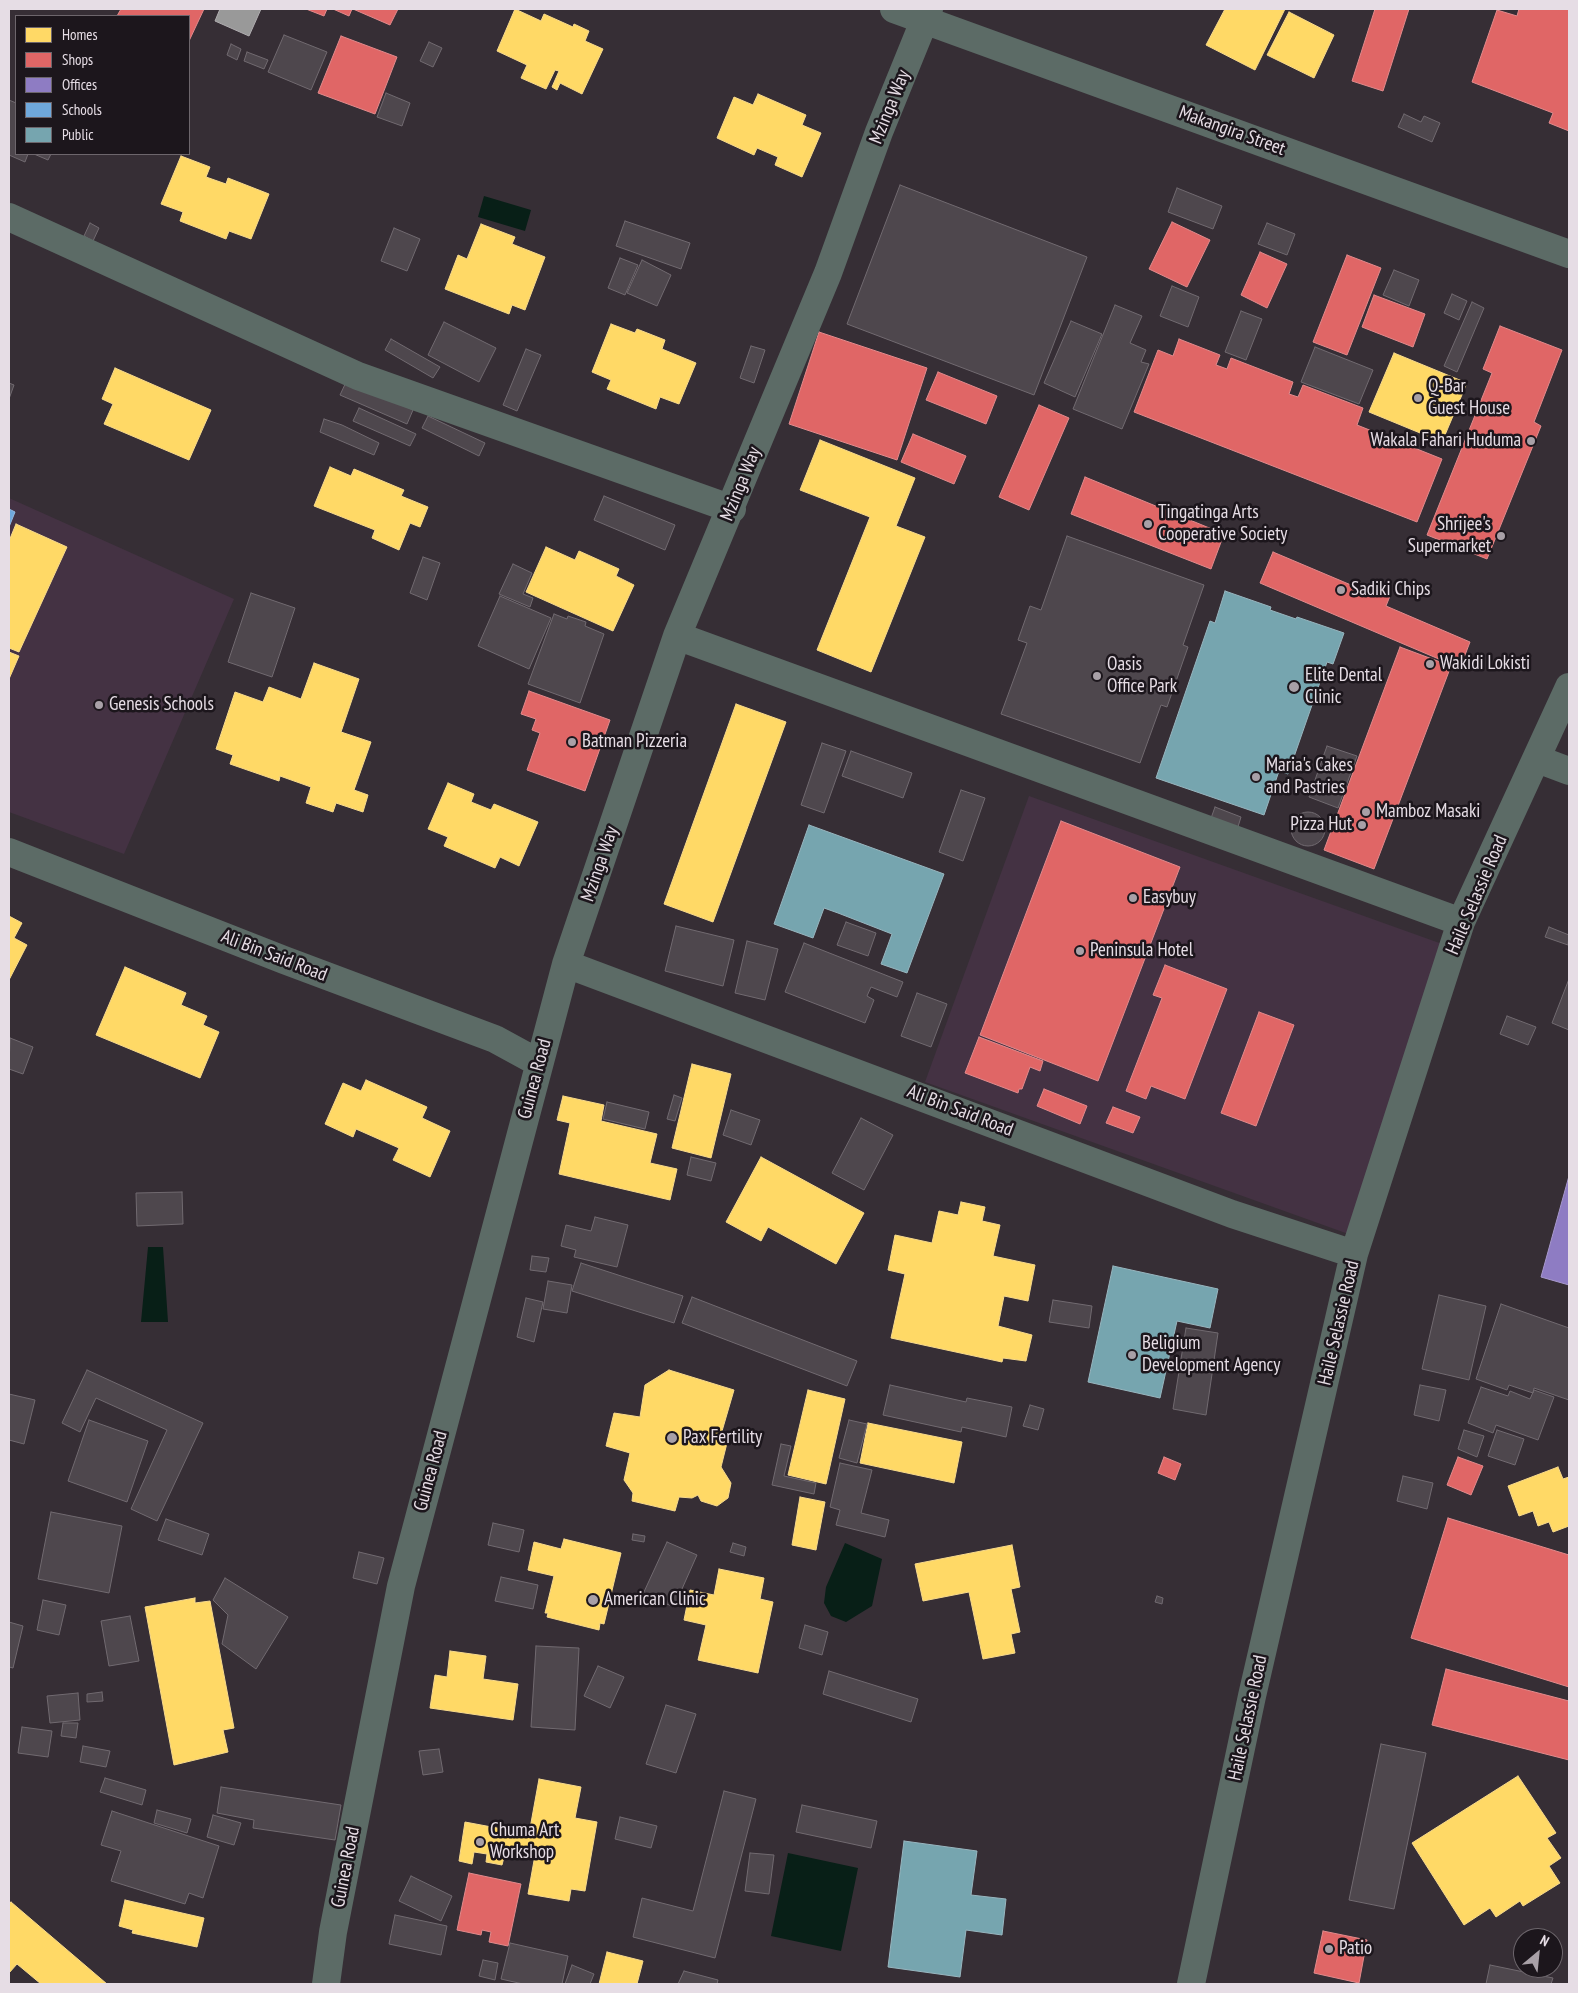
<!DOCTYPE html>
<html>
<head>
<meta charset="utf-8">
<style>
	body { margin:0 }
	#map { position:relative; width:1578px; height:1993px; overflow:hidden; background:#362e35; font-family:"PT Sans Narrow",sans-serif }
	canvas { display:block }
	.frame { position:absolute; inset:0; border:10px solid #e6dde5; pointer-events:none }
	.legend { position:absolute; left:15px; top:15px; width:175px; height:140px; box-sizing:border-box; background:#1c161c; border:1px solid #6d666c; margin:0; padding:6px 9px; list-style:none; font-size:15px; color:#e6dde5 }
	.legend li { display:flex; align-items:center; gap:10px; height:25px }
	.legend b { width:25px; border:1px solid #6d666c }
	.north { position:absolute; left:1513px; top:1928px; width:50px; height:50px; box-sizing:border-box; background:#1c161c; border:1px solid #6d666c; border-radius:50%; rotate:28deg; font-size:14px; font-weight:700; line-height:20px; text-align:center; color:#e6dde5 }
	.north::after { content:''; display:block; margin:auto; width:18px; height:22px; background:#a8a0a7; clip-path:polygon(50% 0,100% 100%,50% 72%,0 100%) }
</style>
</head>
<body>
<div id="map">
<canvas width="1578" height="1993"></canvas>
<div class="frame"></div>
<ul class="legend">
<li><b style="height:14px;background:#ffd966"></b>Homes</li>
<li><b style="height:14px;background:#e06666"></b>Shops</li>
<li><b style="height:14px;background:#8e7cc3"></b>Offices</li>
<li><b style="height:14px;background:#6fa8dc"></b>Schools</li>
<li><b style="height:14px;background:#76a5af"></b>Public</li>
</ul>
<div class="north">N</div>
</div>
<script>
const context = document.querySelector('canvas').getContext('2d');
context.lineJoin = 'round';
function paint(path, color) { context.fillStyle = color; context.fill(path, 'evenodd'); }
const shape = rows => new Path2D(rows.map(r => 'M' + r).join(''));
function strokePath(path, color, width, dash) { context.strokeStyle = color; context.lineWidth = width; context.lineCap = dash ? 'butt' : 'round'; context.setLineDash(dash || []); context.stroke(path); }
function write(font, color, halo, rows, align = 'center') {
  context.font = font + ' "PT Sans Narrow",sans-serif'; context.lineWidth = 5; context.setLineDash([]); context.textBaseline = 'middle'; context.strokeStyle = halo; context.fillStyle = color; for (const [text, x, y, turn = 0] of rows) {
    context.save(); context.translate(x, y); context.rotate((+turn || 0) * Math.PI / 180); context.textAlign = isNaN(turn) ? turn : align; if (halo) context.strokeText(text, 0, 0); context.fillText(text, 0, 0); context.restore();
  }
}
paint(shape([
	[9,498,234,599,124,854,9,812],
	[1029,796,1445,945,1354,1236,925,1082]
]), '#443243');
paint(shape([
	[484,196,531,210,525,231,478,217],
	[148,1247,163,1247,168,1322,141,1322],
	[845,1543,882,1559,872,1606,846,1622,831,1616,824,1603,826,1587],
	[788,1853,858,1868,841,1951,771,1936]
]), '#081f17');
const homes = shape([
	[515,9,541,21,544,14,573,27,574,24,589,31,585,41,603,49,582,94,560,83,557,90,552,87,559,71,555,70,546,89,521,78,527,65,497,51,515,9],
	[1225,9,1285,9,1255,70,1206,45,1225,9],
	[1289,12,1334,35,1314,78,1267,55,1289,12],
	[758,94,806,115,802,125,821,133,802,177,775,165,778,157,757,148,754,155,717,138,734,97,753,105,758,94],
	[181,156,210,167,206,177,226,184,228,178,269,194,251,239,229,231,226,239,180,221,183,212,161,204,181,156],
	[481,224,515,237,512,244,545,257,525,310,512,305,509,314,445,289,458,255,467,259,481,224],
	[611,324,635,333,637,329,665,340,662,349,696,363,679,404,660,397,656,409,607,389,611,380,592,372,611,324],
	[1394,353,1467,383,1442,442,1369,412,1394,353],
	[115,368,211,410,189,460,104,424,113,404,102,399,115,368],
	[820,440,915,478,896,526,925,537,871,672,817,650,870,517,800,490,820,440],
	[330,467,351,476,354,469,404,490,401,496,428,507,420,527,410,523,399,550,372,538,375,530,314,506,330,467],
	[16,524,67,547,19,652,9,648,9,541,16,524],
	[546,547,575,560,579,551,619,569,616,576,634,585,613,631,526,592,546,547],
	[9,652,19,656,9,679,9,652],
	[314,663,359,679,341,732,371,742,354,790,368,795,363,812,336,803,333,812,306,803,311,787,280,776,279,781,230,764,233,755,216,749,235,692,263,702,269,687,301,699,314,663],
	[736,704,786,722,713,922,664,904,736,704],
	[448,783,474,794,471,802,491,810,494,804,538,822,519,866,500,857,495,868,444,846,448,837,428,829,448,783],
	[9,916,22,923,14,938,27,945,9,980,9,916],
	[125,967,186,993,181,1005,207,1016,203,1025,219,1032,200,1078,96,1035,125,967],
	[692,1064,731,1074,711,1158,672,1148,692,1064],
	[366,1080,427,1107,422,1118,450,1131,430,1177,393,1160,399,1148,356,1129,353,1137,325,1124,343,1083,361,1091,366,1080],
	[563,1096,604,1105,601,1121,657,1134,650,1163,677,1169,670,1200,559,1174,570,1123,557,1120,563,1096],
	[761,1157,864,1213,836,1264,768,1227,761,1241,726,1222,761,1157],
	[961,1202,985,1207,982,1221,1000,1225,993,1256,1035,1265,1028,1301,1004,1296,998,1326,1032,1335,1026,1361,1003,1358,1002,1362,891,1338,905,1274,888,1270,895,1235,932,1243,939,1211,958,1215,961,1202],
	[669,1370,734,1390,720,1438,728,1439,721,1467,731,1483,728,1498,717,1506,701,1501,698,1495,692,1498,679,1497,675,1511,632,1501,633,1493,624,1480,630,1453,606,1446,614,1413,640,1417,645,1385,669,1370],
	[808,1390,845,1399,826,1484,788,1475,808,1390],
	[868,1423,962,1442,954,1483,860,1463,868,1423],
	[1558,1467,1563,1479,1569,1477,1569,1526,1553,1532,1549,1522,1538,1526,1533,1511,1519,1516,1508,1486,1558,1467],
	[800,1497,825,1502,816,1550,792,1545,800,1497],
	[564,1539,621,1553,604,1624,600,1623,599,1630,547,1617,548,1613,545,1613,554,1576,528,1570,534,1542,561,1549,564,1539],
	[1012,1545,1020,1587,1011,1589,1020,1632,1011,1634,1015,1653,983,1659,969,1592,923,1601,915,1564,1012,1545],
	[719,1569,764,1578,760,1599,773,1602,758,1673,698,1660,706,1625,684,1620,690,1590,714,1595,719,1569],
	[195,1598,195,1603,210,1601,234,1728,223,1730,228,1752,174,1765,145,1607,195,1598],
	[450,1651,486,1656,483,1679,518,1684,513,1720,430,1708,435,1675,447,1677,450,1651],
	[1518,1776,1556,1833,1547,1838,1561,1858,1549,1866,1560,1883,1523,1906,1520,1901,1496,1917,1490,1908,1464,1925,1412,1843,1518,1776],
	[539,1779,581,1787,575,1818,597,1822,585,1891,571,1889,569,1901,528,1894,535,1855,509,1851,508,1857,504,1857,502,1865,486,1862,487,1854,474,1852,472,1864,459,1861,465,1822,529,1834,539,1779],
	[125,1900,204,1918,197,1947,132,1933,133,1930,119,1926,125,1900],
	[11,1902,107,1984,41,1984,17,1964,9,1973,9,1904,11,1902],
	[607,1952,643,1961,637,1984,599,1984,607,1952]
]);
paint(homes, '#ffd966');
strokePath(homes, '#f8da8c', 1);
const shops = shape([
	[121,9,204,9,189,41,189,16,117,16,121,9],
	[306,9,327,9,324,16,306,9],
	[333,9,352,9,349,16,333,9],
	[353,9,398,9,390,25,353,9],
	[1375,9,1409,9,1383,91,1352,81,1375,9],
	[1519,9,1569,9,1569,131,1549,123,1553,113,1472,82,1497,10,1517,16,1519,9],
	[341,36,397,57,375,114,318,93,341,36],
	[1172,222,1210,240,1187,287,1149,269,1172,222],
	[1260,252,1287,264,1267,308,1241,295,1260,252],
	[1347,255,1381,268,1347,355,1313,342,1347,255],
	[1374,295,1425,314,1413,347,1362,327,1374,295],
	[1500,326,1562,350,1534,422,1541,426,1487,559,1427,535,1492,373,1483,369,1500,326],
	[819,332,927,368,897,460,789,424,819,332],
	[1179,339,1220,355,1216,365,1227,369,1231,358,1293,382,1289,394,1298,397,1303,385,1363,408,1357,425,1442,459,1417,522,1134,412,1158,350,1173,356,1179,339],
	[938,372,997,396,986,424,926,400,938,372],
	[1039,405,1069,418,1029,510,999,497,1039,405],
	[913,434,966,456,954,484,901,462,913,434],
	[1085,477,1224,534,1211,569,1071,514,1085,477],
	[1273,552,1351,585,1353,580,1390,596,1386,606,1470,642,1460,668,1260,583,1273,552],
	[1400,647,1451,666,1374,869,1324,850,1400,647],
	[529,691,610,720,585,791,527,770,540,733,532,730,536,719,521,714,529,691],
	[1061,821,1180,867,1098,1081,980,1035,1061,821],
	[1165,965,1227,989,1185,1099,1151,1086,1146,1099,1126,1091,1162,998,1153,995,1165,965],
	[1259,1012,1294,1025,1256,1126,1221,1113,1259,1012],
	[979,1037,1043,1061,1040,1071,1030,1067,1022,1089,1019,1089,1018,1093,965,1073,979,1037],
	[1044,1089,1087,1106,1080,1124,1037,1106,1044,1089],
	[1113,1107,1140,1117,1133,1133,1106,1123,1113,1107],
	[1164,1457,1181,1464,1175,1480,1158,1473,1164,1457],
	[1458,1457,1483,1466,1471,1495,1447,1485,1458,1457],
	[1448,1518,1569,1555,1569,1687,1411,1638,1448,1518],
	[1446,1669,1569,1701,1569,1760,1432,1725,1446,1669],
	[469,1873,521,1884,508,1946,489,1942,491,1932,482,1930,481,1935,457,1930,469,1873],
	[1323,1931,1367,1940,1359,1983,1314,1973,1323,1931]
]);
paint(shops, '#e06666');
strokePath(shops, '#e28a8c', 1);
const offices = shape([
	[1569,1176,1569,1285,1541,1277,1569,1176]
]);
paint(offices, '#8e7cc3');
strokePath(offices, '#a899cd', 1);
const schools = shape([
	[9,509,15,512,9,527,9,509]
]);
paint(schools, '#6fa8dc');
strokePath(schools, '#93b8df', 1);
const public = shape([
	[1225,591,1271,607,1270,610,1296,619,1297,617,1344,633,1333,664,1327,662,1288,774,1279,771,1264,815,1156,778,1210,621,1215,623,1225,591],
	[809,825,944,874,907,973,881,964,892,934,838,913,824,908,813,938,774,924,809,825],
	[1113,1266,1218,1289,1210,1328,1177,1321,1160,1398,1088,1382,1113,1266],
	[904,1841,977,1851,971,1895,1006,1899,1002,1935,966,1930,960,1977,888,1967,904,1841]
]);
paint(public, '#76a5af');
strokePath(public, '#98b6bf', 1);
const industry = shape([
	[220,9,261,9,249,36,215,21,220,9]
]);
paint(industry, '#999');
strokePath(industry, '#b0adb0', 1);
const building = shape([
	[284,35,327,52,311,90,268,72,284,35],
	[429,42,442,48,433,67,420,61,429,42],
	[231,44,241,49,237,60,227,55,231,44],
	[247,52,268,60,264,69,244,61,247,52],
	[386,93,410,103,402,126,377,117,386,93],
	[9,100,16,103,16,154,28,154,25,162,9,155,9,100],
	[1404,114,1421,122,1424,116,1440,123,1432,142,1398,127,1404,114],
	[34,154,51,154,48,160,34,154],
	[900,185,1087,257,1034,395,847,324,900,185],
	[1177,188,1222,206,1213,229,1168,212,1177,188],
	[625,221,690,243,681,269,616,246,625,221],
	[90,223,99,228,93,241,84,236,90,223],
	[1267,223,1295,234,1287,255,1258,244,1267,223],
	[394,228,420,239,407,271,381,261,394,228],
	[620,258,638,265,625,295,608,288,620,258],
	[642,260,671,275,657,306,627,293,642,260],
	[1394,270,1419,280,1409,306,1383,295,1394,270],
	[1172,286,1199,297,1188,327,1160,316,1172,286],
	[1452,294,1467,301,1459,320,1444,313,1452,294],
	[1472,302,1484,308,1457,372,1444,366,1472,302],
	[1115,305,1142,316,1130,343,1146,350,1141,362,1149,364,1122,429,1073,409,1115,305],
	[1241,311,1262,319,1246,360,1225,352,1241,311],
	[1071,321,1102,334,1075,397,1044,383,1071,321],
	[444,322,496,348,479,382,428,355,444,322],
	[391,339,440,367,433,378,385,350,391,339],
	[751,346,765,350,754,383,740,378,751,346],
	[1315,347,1373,370,1359,404,1301,382,1315,347],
	[526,349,541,355,517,411,503,405,526,349],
	[347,380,413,410,407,424,340,395,347,380],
	[9,383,14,385,9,399,9,383],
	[359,408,416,434,410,446,353,421,359,408],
	[428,416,485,443,479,456,422,428,428,416],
	[324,419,342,425,379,443,374,455,320,432,324,419],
	[604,496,675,525,665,550,594,520,604,496],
	[1067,536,1204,585,1183,645,1188,647,1167,707,1161,705,1140,763,1001,714,1027,643,1018,640,1030,606,1041,610,1067,536],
	[423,557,440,563,427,600,410,593,423,557],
	[513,564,532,573,523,594,533,598,530,607,499,594,513,564],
	[251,593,295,608,272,677,228,662,251,593],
	[500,596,551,618,529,669,478,646,500,596],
	[554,614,567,619,568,616,586,622,585,626,604,634,580,703,528,684,554,614],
	[822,743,846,751,824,813,801,805,822,743],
	[1327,746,1357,756,1338,808,1309,797,1327,746],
	[851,751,912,773,903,798,842,776,851,751],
	[961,790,985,798,963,861,939,852,961,790],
	[1215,807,1241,817,1237,830,1210,821,1215,807],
	'1291 829a17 17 0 1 1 34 0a17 17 0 1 1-34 0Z',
	[846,922,876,933,868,956,837,945,846,922],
	[676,926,734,940,723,986,665,971,676,926],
	[1549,927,1569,935,1568,945,1545,937,1549,927],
	[747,941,778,949,765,1000,735,993,747,941],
	[804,943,903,982,897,997,871,987,867,996,874,1000,865,1023,785,992,804,943],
	[1569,979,1569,1030,1552,1023,1569,979],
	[917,993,947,1004,931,1047,901,1036,917,993],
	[1507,1016,1536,1027,1528,1045,1500,1034,1507,1016],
	[10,1038,33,1047,23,1074,9,1069,10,1038],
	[674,1095,682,1098,675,1121,667,1119,674,1095],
	[607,1102,649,1112,645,1129,603,1119,607,1102],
	[731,1110,760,1120,751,1145,723,1135,731,1110],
	[861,1118,893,1135,864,1190,832,1173,861,1118],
	[691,1157,716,1163,711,1181,687,1175,691,1157],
	[182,1192,183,1224,137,1226,136,1193,182,1192],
	[595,1217,628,1225,617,1267,574,1257,576,1250,561,1246,566,1225,591,1231,595,1217],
	[532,1256,549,1258,546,1272,530,1270,532,1256],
	[581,1263,683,1296,674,1323,572,1291,581,1263],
	[548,1281,572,1285,567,1313,543,1309,548,1281],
	[1439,1295,1486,1306,1469,1380,1422,1369,1439,1295],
	[692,1297,857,1361,847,1386,682,1323,692,1297],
	[526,1298,543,1302,534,1342,517,1337,526,1298],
	[1053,1300,1092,1306,1089,1328,1049,1322,1053,1300],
	[1501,1304,1569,1328,1569,1400,1534,1388,1533,1393,1509,1385,1507,1390,1476,1379,1501,1304],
	[1186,1328,1218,1333,1206,1415,1173,1409,1186,1328],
	[87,1370,203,1423,157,1521,131,1509,167,1430,96,1398,80,1432,62,1423,87,1370],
	[890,1385,966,1402,967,1398,1012,1407,1006,1437,962,1427,961,1432,883,1415,890,1385],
	[1420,1385,1446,1390,1439,1421,1414,1415,1420,1385],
	[1481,1387,1508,1396,1510,1391,1530,1399,1534,1390,1554,1397,1538,1440,1496,1425,1493,1433,1468,1423,1481,1387],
	[9,1394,35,1400,24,1444,9,1440,9,1394],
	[1030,1405,1044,1409,1038,1430,1023,1426,1030,1405],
	[89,1420,148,1441,127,1502,68,1481,89,1420],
	[849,1420,867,1424,857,1463,839,1458,849,1420],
	[1464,1430,1484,1436,1477,1457,1458,1449,1464,1430],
	[1497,1430,1524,1439,1515,1465,1488,1456,1497,1430],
	[781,1444,791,1446,784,1476,816,1483,814,1494,772,1485,781,1444],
	[840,1463,872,1470,861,1513,889,1520,885,1537,836,1525,840,1510,830,1507,840,1463],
	[1403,1476,1433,1483,1427,1509,1397,1501,1403,1476],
	[51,1512,122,1526,109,1593,38,1579,51,1512],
	[166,1519,209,1534,202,1555,158,1540,166,1519],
	[493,1523,524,1530,519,1552,488,1545,493,1523],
	[633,1534,645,1536,644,1542,632,1540,633,1534],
	[667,1542,697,1555,674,1607,643,1594,667,1542],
	[733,1543,746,1547,744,1556,730,1552,733,1543],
	[359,1552,384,1558,377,1584,353,1578,359,1552],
	[501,1577,538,1585,533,1609,495,1601,501,1577],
	[225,1578,288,1617,256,1669,222,1644,228,1615,213,1600,225,1578],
	[1157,1596,1163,1598,1162,1604,1155,1602,1157,1596],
	[43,1600,66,1605,59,1635,37,1630,43,1600],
	[130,1616,139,1661,109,1666,101,1621,130,1616],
	[9,1622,23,1626,13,1668,9,1667,9,1622],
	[805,1625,828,1632,822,1655,799,1648,805,1625],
	[536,1646,579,1648,575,1730,531,1727,536,1646],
	[598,1666,624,1677,610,1708,584,1696,598,1666],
	[829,1671,918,1699,911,1722,823,1694,829,1671],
	[102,1692,103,1701,87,1702,87,1694,102,1692],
	[78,1693,80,1720,50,1723,47,1696,78,1693],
	[666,1705,696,1714,676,1773,646,1764,666,1705],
	[63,1723,78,1723,76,1738,61,1736,63,1723],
	[22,1727,52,1731,48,1757,18,1753,22,1727],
	[1381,1744,1426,1753,1394,1909,1349,1900,1381,1744],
	[83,1746,110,1751,106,1767,80,1762,83,1746],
	[439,1749,443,1772,423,1775,419,1751,439,1749],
	[105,1778,146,1790,142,1805,100,1792,105,1778],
	[221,1787,341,1805,335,1840,253,1828,254,1820,217,1813,221,1787],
	[724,1791,756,1799,715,1958,633,1937,642,1898,693,1911,724,1791],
	[802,1805,877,1821,871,1848,796,1832,802,1805],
	[157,1810,191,1819,187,1833,154,1823,157,1810],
	[112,1811,219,1846,203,1898,189,1893,185,1904,111,1881,121,1851,101,1845,112,1811],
	[213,1815,241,1823,234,1845,207,1837,213,1815],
	[620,1817,657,1826,651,1848,615,1839,620,1817],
	[750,1853,774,1855,769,1894,745,1891,750,1853],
	[411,1876,452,1896,441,1921,399,1901,411,1876],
	[395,1915,447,1926,441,1955,389,1944,395,1915],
	[510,1943,568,1956,562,1984,523,1984,501,1979,510,1943],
	[483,1960,498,1963,495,1980,479,1976,483,1960],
	[572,1965,594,1974,590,1984,565,1984,572,1965],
	[1490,1965,1553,1978,1551,1984,1486,1984,1490,1965],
	[684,1971,718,1980,717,1984,678,1984,684,1971]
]);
paint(building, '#4e474d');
strokePath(building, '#716a70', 1);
strokePath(shape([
	[894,9,1569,254],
	[9,217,358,376,732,509],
	[677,636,1461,922],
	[1537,759,1569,771],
	[9,852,284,960,495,1039,539,1063],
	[566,964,1232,1214,1354,1254],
	[326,1984,333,1932,401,1586,566,964,677,636,828,273,879,132,929,9],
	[1191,1984,1252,1696,1354,1254,1461,922,1569,687]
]), '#5c6b66', 28);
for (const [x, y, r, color] of [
	[1418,398,5,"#a8a0a7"],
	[1531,441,5,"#a8a0a7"],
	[1148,524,5,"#a8a0a7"],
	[1501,536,5,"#a8a0a7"],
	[1341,590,5,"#a8a0a7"],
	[1430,664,5,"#a8a0a7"],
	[1097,676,5,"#a8a0a7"],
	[1294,687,6,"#a8a0a7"],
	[99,705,5,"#a8a0a7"],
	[572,742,5,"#a8a0a7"],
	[1256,777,5,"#a8a0a7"],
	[1366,812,5,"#a8a0a7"],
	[1362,825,5,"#a8a0a7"],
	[1133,898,5,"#a8a0a7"],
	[1080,951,5,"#a8a0a7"],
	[1132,1355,5,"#a8a0a7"],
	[672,1438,6,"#a8a0a7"],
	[593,1600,6,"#a8a0a7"],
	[480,1842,5,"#a8a0a7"],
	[1329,1949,5,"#a8a0a7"]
]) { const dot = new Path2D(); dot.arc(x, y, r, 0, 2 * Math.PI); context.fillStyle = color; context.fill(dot); strokePath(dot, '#1c161c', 2); }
write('19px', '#e6dde5', '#1c161c', [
	["Mzinga Way",890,107,-68],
	["Makangira Street",1232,131,20],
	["Mzinga Way",741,484,-68],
	["Mzinga Way",600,864,-71],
	["Haile Selassie Road",1477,895,-67],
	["Ali Bin Said Road",274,956,21],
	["Guinea Road",535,1079,-75],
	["Ali Bin Said Road",960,1111,21],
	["Haile Selassie Road",1339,1323,-77],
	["Guinea Road",431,1471,-75],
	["Haile Selassie Road",1248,1718,-78],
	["Guinea Road",346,1867,-79]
]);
write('19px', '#e6dde5', '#1c161c', [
	["Q-Bar",1428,387],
	["Guest House",1428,409],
	["Wakala Fahari Huduma",1521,441,"right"],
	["Tingatinga Arts",1158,513],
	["Cooperative Society",1158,535],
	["Shrijee's",1491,525,"right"],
	["Supermarket",1491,547,"right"],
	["Sadiki Chips",1351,590],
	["Wakidi Lokisti",1440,664],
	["Oasis",1107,665],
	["Office Park",1107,687],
	["Elite Dental",1305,676],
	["Clinic",1305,698],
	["Genesis Schools",109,705],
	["Batman Pizzeria",582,742],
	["Maria's Cakes",1266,766],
	["and Pastries",1266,788],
	["Mamboz Masaki",1376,812],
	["Pizza Hut",1352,825,"right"],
	["Easybuy",1143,898],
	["Peninsula Hotel",1090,951],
	["Beligium",1142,1344],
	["Development Agency",1142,1366],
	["Pax Fertility",683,1438],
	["American Clinic",604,1600],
	["Chuma Art",490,1831],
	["Workshop",490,1853],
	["Patio",1339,1949]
], 'left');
</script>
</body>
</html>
